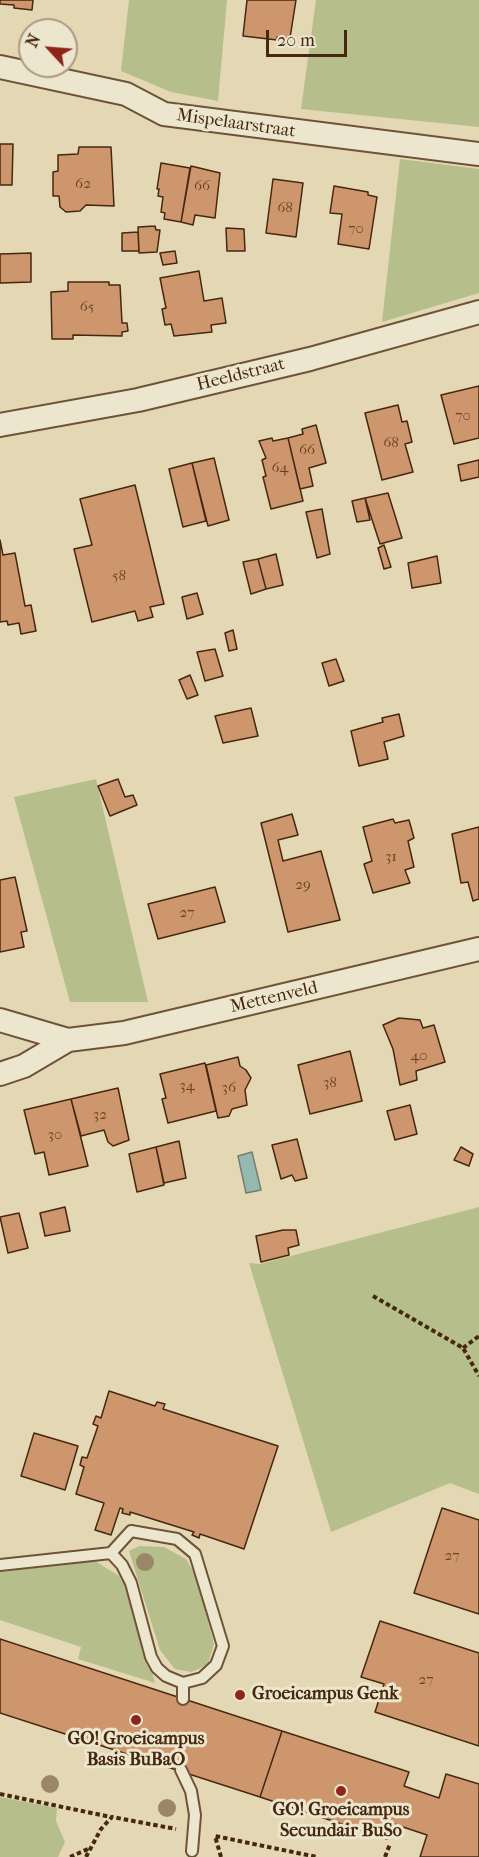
<!DOCTYPE html>
<html>
<head>
<meta charset="utf-8">
<style>
	body { margin:0 }
	#map { position:relative; width:479px; height:1857px; overflow:hidden; background:#e4d8b4; font-family:"IM FELL French Canon",serif }
	canvas { display:block }
	.north { position:absolute; left:18px; top:18px; width:60px; height:60px; box-sizing:border-box; background:#ede6ce; border:2px solid #aa9a82; border-radius:50%; rotate:296deg; font-size:16px; font-weight:700; line-height:24px; text-align:center; color:#46270f }
	.north::after { content:''; display:block; margin:auto; width:21px; height:27px; background:#8f2418; clip-path:polygon(50% 0,100% 100%,50% 72%,0 100%) }
	.scale { position:absolute; left:266px; top:30px; width:81px; height:27px; box-sizing:border-box; border:3px solid #46270f; border-top:0; padding-left:8px; font-size:18px; line-height:21px; white-space:nowrap; color:#46270f; -webkit-text-stroke:4px #ede6ce; paint-order:stroke }
</style>
</head>
<body>
<div id="map">
<canvas width="479" height="1857"></canvas>
<div class="north">N</div>
<div class="scale">20 m</div>
</div>
<script>
const context = document.querySelector('canvas').getContext('2d');
context.lineJoin = 'round';
function paint(path, color) { context.fillStyle = color; context.fill(path, 'evenodd'); }
const shape = rows => new Path2D(rows.map(r => 'M' + r).join(''));
function strokePath(path, color, width, dash) { context.strokeStyle = color; context.lineWidth = width; context.lineCap = dash ? 'butt' : 'round'; context.setLineDash(dash || []); context.stroke(path); }
function write(font, color, halo, rows, align = 'center') {
  context.font = font + ' "IM FELL French Canon",serif'; context.lineWidth = 6; context.setLineDash([]); context.textBaseline = 'middle'; context.strokeStyle = halo; context.fillStyle = color; for (const [text, x, y, turn = 0] of rows) {
    context.save(); context.translate(x, y); context.rotate((+turn || 0) * Math.PI / 180); context.textAlign = isNaN(turn) ? turn : align; if (halo) context.strokeText(text, 0, 0); context.fillText(text, 0, 0); context.restore();
  }
}
paint(shape([
	[129,0,227,0,218,101,171,92,121,71],
	[316,0,479,0,479,127,301,109],
	[400,159,479,169,479,293,382,322],
	[96,779,148,1002,70,1002,14,797],
	[479,1207,479,1494,450,1483,331,1532,249,1263,260,1264],
	[139,1546,164,1547,186,1559,196,1576,214,1644,208,1664,199,1669,191,1672,175,1669,160,1650,129,1551],
	[95,1561,119,1576,131,1596,155,1683,78,1659,81,1647,0,1620,0,1572],
	[0,1797,57,1808,56,1821,65,1842,58,1857,0,1857]
]), '#b6be8b');
const water = shape([
	[252,1152,261,1190,246,1193,238,1156,252,1152]
]);
paint(water, '#95b9b1');
strokePath(water, '#757f70', 1.5);
const building = shape([
	[0,0,33,0,32,10,14,8,14,5,0,4,0,0],
	[247,0,296,0,290,38,277,37,277,40,243,36,247,0],
	[0,144,13,144,12,185,0,185,0,144],
	[79,147,111,147,114,206,86,205,80,211,66,212,60,207,59,196,53,196,53,172,58,171,58,155,78,154,79,147],
	[161,163,190,168,181,222,164,219,165,213,161,212,163,197,158,196,159,189,157,189,161,163],
	[191,166,220,173,215,218,195,215,193,225,181,222,191,166],
	[273,179,303,183,296,237,266,233,273,179],
	[334,186,368,192,368,195,377,197,369,249,338,244,342,214,330,213,334,186],
	[155,226,156,230,160,230,157,252,139,253,138,227,155,226],
	[226,228,244,229,245,251,227,251,226,228],
	[138,232,139,251,122,251,122,233,138,232],
	[175,251,177,263,163,265,160,253,175,251],
	[31,253,31,282,0,283,0,254,31,253],
	[199,271,204,301,222,298,226,323,211,325,212,332,174,336,171,324,165,325,162,309,166,308,160,278,199,271],
	[68,282,109,282,109,285,120,285,122,323,127,323,128,331,122,332,122,336,73,335,73,339,52,339,51,292,68,291,68,282],
	[479,386,479,438,454,444,441,395,479,386],
	[398,405,402,422,407,421,412,442,405,444,413,472,382,480,365,413,398,405],
	[316,425,326,463,309,468,313,486,300,489,288,438,303,434,302,429,316,425],
	[272,438,273,441,288,438,303,501,271,509,263,477,266,476,262,460,266,458,259,441,272,438],
	[214,458,229,520,208,526,192,463,214,458],
	[479,460,479,477,461,481,458,465,479,460],
	[192,463,206,521,183,527,169,469,192,463],
	[135,485,164,604,150,607,153,617,138,621,135,611,92,622,74,549,92,545,80,499,135,485],
	[388,493,402,538,380,544,365,498,388,493],
	[365,498,370,520,357,522,352,501,365,498],
	[322,509,330,554,317,558,306,512,322,509],
	[0,540,3,555,15,553,25,606,31,605,36,631,21,634,19,623,8,625,7,621,0,622,0,540],
	[384,545,391,567,384,569,378,548,384,545],
	[276,554,283,585,266,589,258,559,276,554],
	[437,556,441,583,412,588,408,563,437,556],
	[258,559,266,589,251,594,243,562,258,559],
	[197,593,203,614,187,619,182,597,197,593],
	[233,630,237,649,229,651,225,633,233,630],
	[215,649,223,676,205,681,197,652,215,649],
	[336,659,344,681,329,686,322,663,336,659],
	[190,675,198,695,187,699,179,680,190,675],
	[251,708,258,736,223,743,215,716,251,708],
	[399,714,404,736,384,742,388,759,359,766,351,731,383,722,382,718,399,714],
	[118,779,125,797,133,795,137,805,110,816,98,786,118,779],
	[292,814,298,835,278,840,283,861,321,851,340,920,288,932,261,823,292,814],
	[393,819,395,823,409,820,414,838,408,841,414,867,405,870,410,883,373,893,364,864,372,861,363,827,393,819],
	[479,827,479,899,473,901,468,882,461,883,452,834,479,827],
	[15,877,27,931,21,932,24,947,0,952,0,880,15,877],
	[215,887,225,922,158,939,148,904,215,887],
	[399,1018,420,1020,423,1028,434,1025,445,1062,416,1071,417,1080,400,1085,393,1049,383,1025,399,1018],
	[350,1051,362,1101,310,1114,298,1065,350,1051],
	[238,1057,240,1066,246,1070,251,1078,245,1090,247,1105,232,1109,229,1116,218,1118,206,1065,238,1057],
	[205,1063,216,1111,168,1123,162,1099,166,1098,160,1074,205,1063],
	[118,1088,129,1140,113,1146,108,1142,104,1130,81,1136,71,1099,118,1088],
	[71,1099,88,1166,49,1175,44,1152,35,1154,24,1110,71,1099],
	[410,1105,417,1134,395,1140,387,1111,410,1105],
	[297,1139,307,1178,295,1181,292,1175,281,1179,272,1145,297,1139],
	[179,1141,186,1178,164,1183,156,1147,179,1141],
	[156,1147,164,1185,137,1192,129,1154,156,1147],
	[461,1147,473,1154,469,1166,454,1160,461,1147],
	[65,1207,70,1231,45,1236,40,1213,65,1207],
	[19,1213,28,1248,8,1253,0,1217,19,1213],
	[283,1230,296,1230,299,1245,288,1248,289,1255,261,1262,256,1236,283,1230],
	[109,1391,155,1406,157,1402,165,1404,163,1409,278,1446,244,1549,200,1534,199,1538,192,1535,194,1532,130,1512,130,1515,122,1513,123,1509,120,1508,111,1535,95,1530,104,1503,76,1494,84,1467,80,1465,82,1457,87,1458,98,1426,93,1424,96,1416,101,1418,109,1391],
	[34,1433,78,1446,65,1490,21,1476,34,1433],
	[442,1508,479,1520,479,1614,414,1593,442,1508],
	[380,1621,479,1653,479,1746,375,1712,384,1684,361,1677,380,1621],
	[0,1639,282,1731,260,1797,0,1713,0,1639],
	[282,1731,409,1772,404,1786,439,1798,446,1774,479,1784,479,1857,420,1857,427,1835,391,1823,387,1839,260,1797,282,1731]
]);
paint(building, '#cd966d');
strokePath(building, '#46270f', 1.5);
const lane = shape([
	[131,1531,177,1539,195,1554,223,1646,216,1665,202,1678,183,1683,166,1676,157,1668,151,1657,131,1583,122,1565,111,1553,131,1531],
	[0,1565,111,1553],
	[183,1683,183,1699],
	[181,1770,191,1791,195,1815,192,1851]
]);
const street = shape([
	[0,67,126,94,164,114,479,154],
	[0,425,138,400,310,359,479,312],
	[0,1020,68,1040],
	[0,1074,24,1066,68,1040,124,1033,479,949]
]);
strokePath(lane, '#6e5338', 14);
strokePath(street, '#6e5338', 26);
strokePath(shape([
	[373,1296,463,1348,479,1376],
	[463,1348,479,1336],
	[0,1794,111,1817],
	[70,1857,88,1849],
	[86,1857,101,1829,112,1817,176,1829],
	[221,1857,215,1836,317,1857],
	[385,1857,390,1844]
]), '#46270f', 4, [4.5, 3]);
strokePath(lane, '#ede6ce', 10);
strokePath(street, '#ede6ce', 22);
context.fillStyle = '#998767';
for (const [x, y] of [
	[145,1562],
	[50,1784],
	[167,1808]
]) { context.beginPath(); context.arc(x, y, 9, 0, 2 * Math.PI); context.fill(); }
for (const [x, y, r, color] of [
	[240,1695,6,"#8f2418"],
	[136,1720,6,"#8f2418"],
	[341,1791,6,"#8f2418"]
]) { const dot = new Path2D(); dot.arc(x, y, r, 0, 2 * Math.PI); context.fillStyle = color; context.fill(dot); strokePath(dot, '#ede6ce', 2); }
write('15px', '#684326', null, [
	["62",83,184],
	["66",202,186],
	["68",285,208],
	["70",356,229],
	["65",87,307],
	["70",463,416],
	["68",391,443],
	["66",307,450],
	["64",280,468],
	["58",119,576],
	["31",391,857],
	["29",303,885],
	["27",187,913],
	["40",419,1056],
	["38",330,1083],
	["34",187,1086],
	["36",229,1088],
	["32",100,1115],
	["30",55,1135],
	["27",452,1556],
	["27",426,1680]
]);
write('18px', '#46270f', '#ede6ce', [
	["Mispelaarstraat",236,124,8],
	["Heeldstraat",241,375,-14],
	["Mettenveld",274,998,-13]
]);
write('bold 18px', '#46270f', '#ede6ce', [
	["Groeicampus Genk",252,1695,"left"],
	["GO! Groeicampus",136,1740],
	["Basis BuBaO",136,1761],
	["GO! Groeicampus",341,1811],
	["Secundair BuSo",341,1832]
]);
</script>
</body>
</html>
